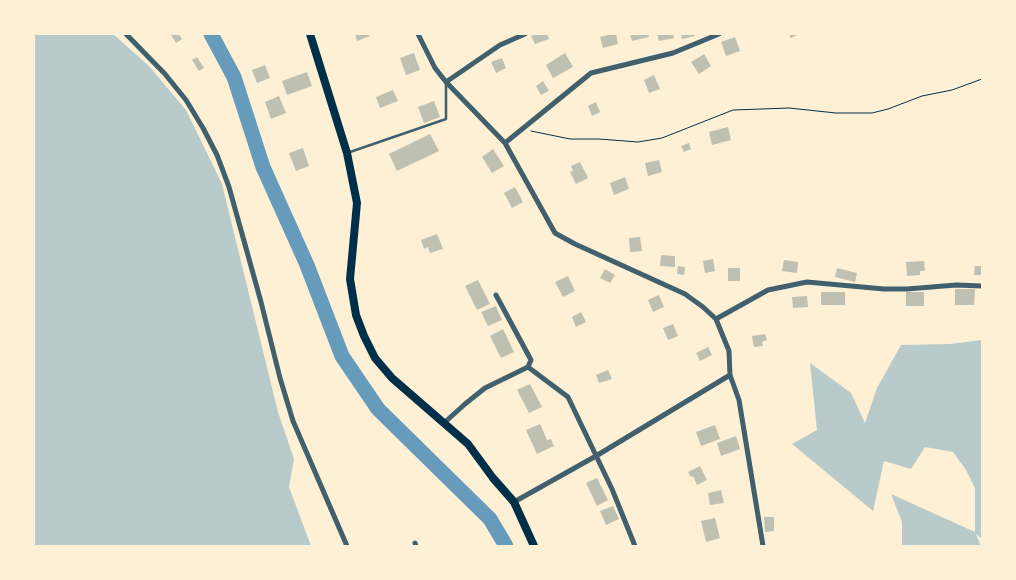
<!DOCTYPE html>
<html>
<head>
<meta charset="utf-8">
<style>
	body { margin:0 }
	#map { position:relative; width:1016px; height:580px; overflow:hidden; background:#fdf0d5; font-family:"Sofia Sans Condensed",sans-serif }
	canvas { display:block }
	.frame { position:absolute; inset:0; border:35px solid #fdf0d5; pointer-events:none }
</style>
</head>
<body>
<div id="map">
<canvas width="1016" height="580"></canvas>
<div class="frame"></div>
</div>
<script>
const context = document.querySelector('canvas').getContext('2d');
context.lineJoin = 'round';
function paint(path, color) { context.fillStyle = color; context.fill(path, 'evenodd'); }
const shape = rows => new Path2D(rows.map(r => 'M' + r).join(''));
function strokePath(path, color, width, dash) { context.strokeStyle = color; context.lineWidth = width; context.lineCap = dash ? 'butt' : 'round'; context.setLineDash(dash || []); context.stroke(path); }
paint(shape([
	[34,34,113,34,149,66,186,110,222,184,278,412,294,459,289,487,311,546,34,546],
	[982,340,982,539,976,534,981,546,902,546,902,522,891,494,975,532,975,488,966,470,953,452,925,447,911,469,884,461,873,511,792,444,817,430,810,363,851,393,865,423,877,388,901,345,950,344]
]), '#b9caca');
strokePath(shape([
	[211,34,234,77,263,167,307,265,342,356,378,409,490,519,506,546]
]), '#669bbc', 15);
paint(shape([
	[173,34,179,34,182,39,176,43,171,35],
	[355,34,369,34,370,36,357,41],
	[536,34,547,34,549,39,535,44,531,36],
	[612,34,616,34,618,44,603,48,600,37],
	[630,34,648,34,649,37,632,41],
	[657,34,673,34,674,38,659,41],
	[681,34,695,34,695,36,682,39],
	[789,34,799,34,791,38],
	[735,37,740,51,726,56,721,42],
	[414,53,420,70,406,75,400,58],
	[565,53,573,67,553,78,546,65],
	[704,54,711,66,699,74,691,62],
	[197,57,204,68,199,71,192,60],
	[502,58,506,68,496,73,491,62],
	[265,65,270,78,257,83,252,70],
	[307,72,312,86,287,95,282,81],
	[654,75,660,89,649,93,644,80],
	[543,81,549,91,541,95,536,86],
	[393,90,398,101,380,108,376,97],
	[279,96,286,113,271,119,265,102],
	[434,101,440,117,424,123,418,107],
	[596,102,600,112,592,116,588,106],
	[728,127,731,140,712,145,709,132],
	[430,134,439,151,397,171,389,154],
	[689,143,691,149,684,152,681,146],
	[303,148,309,166,296,171,289,153],
	[493,149,504,166,492,173,482,157],
	[659,160,662,172,648,176,645,163],
	[580,162,588,178,576,184,570,172,573,171,571,166],
	[625,177,629,189,614,195,610,183],
	[515,187,523,202,512,208,504,193],
	[437,234,443,249,430,253,428,247,424,249,421,240],
	[640,237,642,251,630,252,629,238],
	[661,255,675,256,675,267,660,266],
	[713,259,715,271,705,273,703,261],
	[784,260,798,262,797,273,782,271],
	[924,261,925,271,920,271,920,275,907,276,906,262],
	[678,266,685,267,684,275,677,274],
	[975,266,982,266,982,275,974,275],
	[728,268,740,268,740,281,728,281],
	[837,268,857,273,855,282,835,277],
	[605,269,615,275,610,283,600,278],
	[568,276,575,291,563,297,555,282],
	[478,280,490,304,477,310,465,286],
	[955,289,975,289,974,305,955,305],
	[821,292,845,292,845,305,821,305],
	[906,292,924,292,924,306,906,306],
	[659,295,664,307,653,312,648,300],
	[807,296,808,307,793,308,792,297],
	[496,306,502,320,488,326,481,312],
	[581,312,586,322,576,327,572,317],
	[673,324,678,336,668,340,663,328],
	[503,329,514,352,501,358,490,336],
	[765,334,767,340,762,342,763,346,754,347,752,336],
	[708,347,712,355,700,361,696,353],
	[608,370,612,379,599,383,596,375],
	[530,384,542,407,529,413,517,390],
	[540,424,547,440,551,439,554,446,537,454,526,430],
	[715,425,720,439,701,446,696,432],
	[736,436,740,449,721,456,717,443],
	[700,466,707,480,697,485,693,476,691,477,688,472],
	[597,478,608,500,597,506,586,483],
	[721,490,724,503,710,505,708,493],
	[613,506,619,519,606,525,600,511],
	[764,517,774,517,774,531,765,532],
	[715,518,720,538,706,542,701,521]
]), '#bec0b2');
strokePath(shape([
	[531,131,570,139,599,139,638,142,662,138,733,110,789,108,836,113,872,113,888,109,922,96,952,90,982,79]
]), '#003049', 1);
strokePath(shape([
	[350,152,446,119,446,83]
]), '#3f606c', 2.5);
strokePath(shape([
	[126,34,165,74,186,100,203,128,217,155,229,187,261,302,280,378,293,421,347,546],
	[418,34,435,68,446,82,505,143,555,233,575,244,685,294,703,307,716,319,729,351,730,375,739,400,763,546],
	[446,82,500,45,525,34],
	[505,143,591,73,673,53,719,34],
	[716,319,768,290,807,282,884,289,907,289,956,285,982,286],
	[528,367,568,397,612,489,635,546],
	[444,423,465,404,485,388,528,367,531,360,496,295],
	[514,502,596,456,730,375],
	[415,543,416,546]
]), '#3f606c', 5);
strokePath(shape([
	[310,34,347,153,357,203,350,279,356,315,364,336,375,358,392,378,468,444,493,478,514,502,534,546]
]), '#003049', 8);
</script>
</body>
</html>
